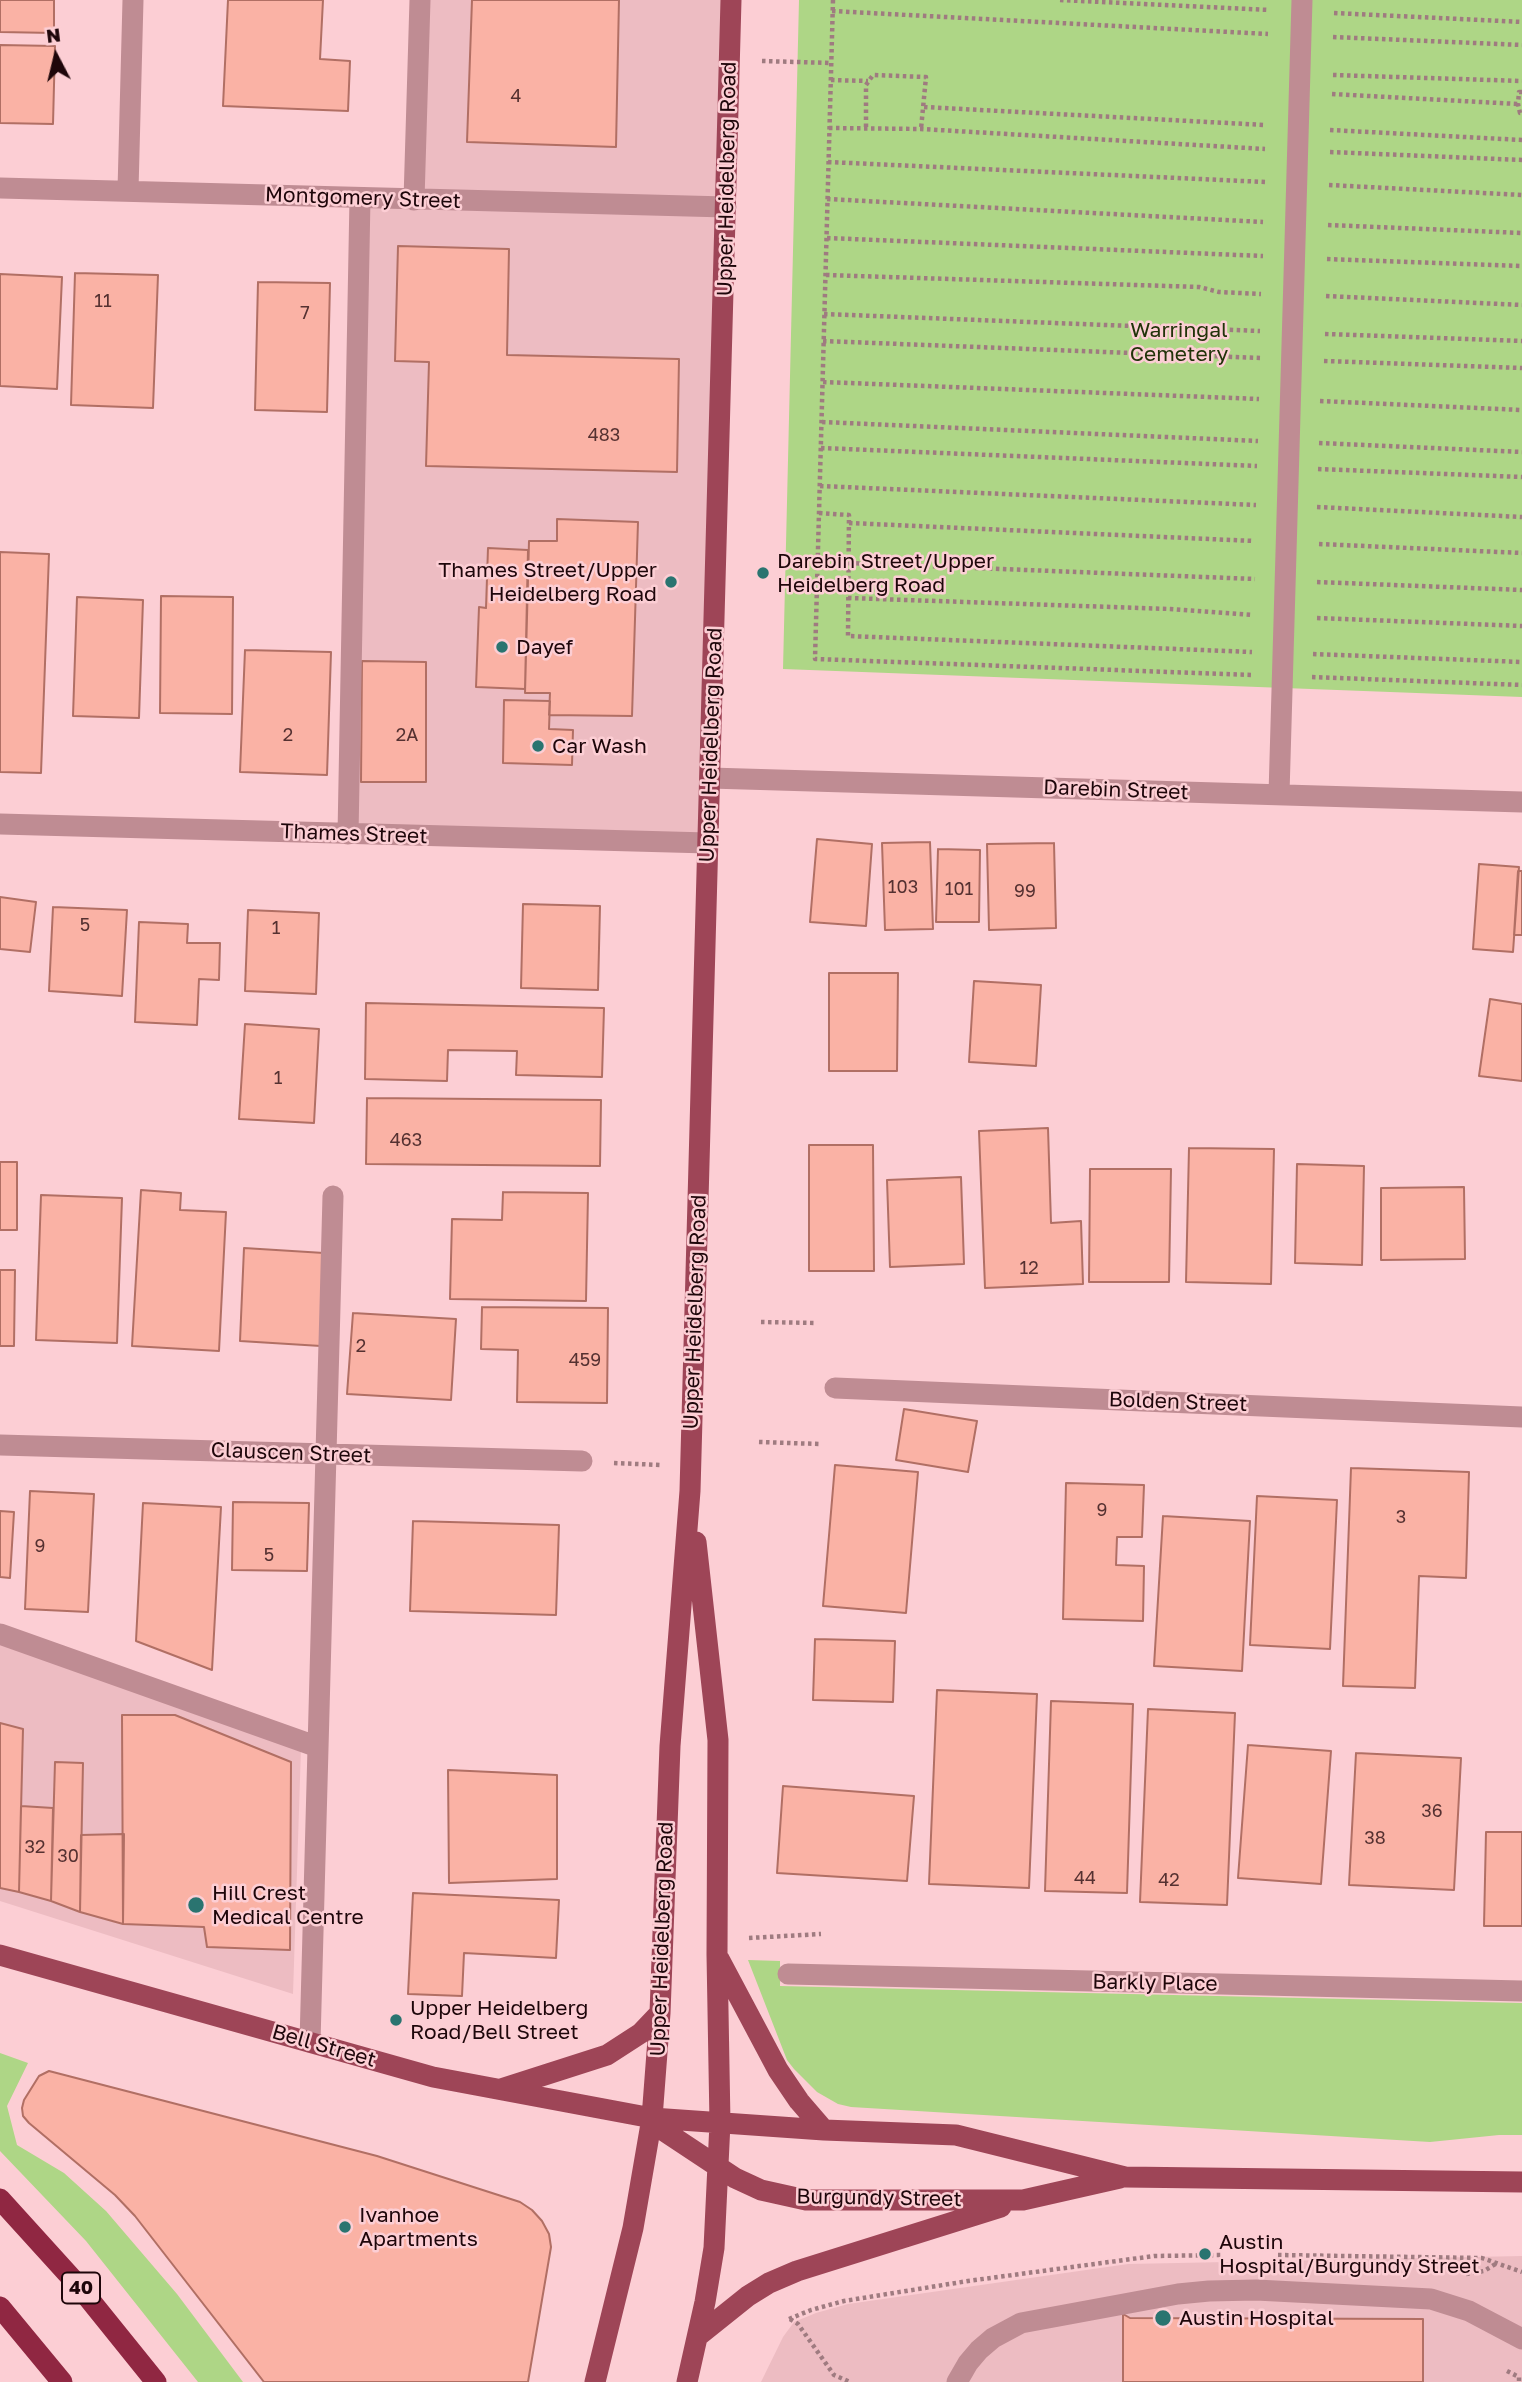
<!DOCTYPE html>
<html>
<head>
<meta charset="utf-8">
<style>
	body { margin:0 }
	#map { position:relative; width:1522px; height:2382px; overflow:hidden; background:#fcced4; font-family:"Golos Text",sans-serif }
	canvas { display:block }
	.north { position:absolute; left:21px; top:21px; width:70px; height:70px; -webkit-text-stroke:5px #fcced4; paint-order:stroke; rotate:353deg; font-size:19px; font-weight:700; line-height:28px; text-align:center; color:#1e060a }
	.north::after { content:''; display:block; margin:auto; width:24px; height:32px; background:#1e060a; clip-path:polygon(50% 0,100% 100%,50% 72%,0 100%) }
</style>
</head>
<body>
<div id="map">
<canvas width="1522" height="2382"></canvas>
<div class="north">N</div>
</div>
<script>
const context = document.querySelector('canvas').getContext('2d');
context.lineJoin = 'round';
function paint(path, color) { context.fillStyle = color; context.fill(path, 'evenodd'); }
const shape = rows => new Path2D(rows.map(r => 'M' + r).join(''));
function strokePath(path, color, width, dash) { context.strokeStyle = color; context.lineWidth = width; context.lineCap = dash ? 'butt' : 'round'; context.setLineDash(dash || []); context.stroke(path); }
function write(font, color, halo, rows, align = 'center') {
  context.font = font + ' "Golos Text",sans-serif'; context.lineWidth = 5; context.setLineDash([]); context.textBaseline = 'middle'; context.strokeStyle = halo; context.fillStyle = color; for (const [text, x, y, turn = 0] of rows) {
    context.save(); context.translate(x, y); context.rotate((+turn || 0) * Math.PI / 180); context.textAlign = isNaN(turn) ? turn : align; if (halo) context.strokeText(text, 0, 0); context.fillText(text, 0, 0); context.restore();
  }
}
paint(shape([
	[420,0,731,0,708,843,348,834,360,198,414,199],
	[0,1641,301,1748,293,1994,0,1901],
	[1522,2256,1522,2382,761,2382,783,2337,794,2322,816,2313,848,2304,1128,2264]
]), '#edbcc2');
paint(shape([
	[799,0,1522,0,1522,697,783,669],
	[748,1960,780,1961,780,1986,1522,2003,1522,2135,1499,2135,1430,2142,851,2107,838,2104,817,2092,794,2069,787,2060],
	[0,2053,28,2063,7,2106,17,2145,64,2173,106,2211,177,2294,243,2382,198,2382,86,2241,0,2151]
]), '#aed686');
const building = shape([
	[0,0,54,0,54,33,0,32,0,0],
	[228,0,323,0,320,59,350,61,348,111,223,106,228,0],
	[472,0,619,0,616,147,467,142,472,0],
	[0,45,55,46,53,124,0,123,0,45],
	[398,246,509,249,507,355,679,359,677,472,426,466,429,362,395,361,398,246],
	[75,273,158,275,153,408,71,405,75,273],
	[0,274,62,277,57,389,0,386,0,274],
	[258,282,330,283,327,412,255,410,258,282],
	[557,519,638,522,632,716,549,715,550,693,525,693,529,541,557,541,557,519],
	[488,548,528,550,525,689,476,687,479,607,486,608,488,548],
	[0,552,49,554,41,773,0,772,0,552],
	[161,596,233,597,232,714,160,713,161,596],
	[77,597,143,600,139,718,73,716,77,597],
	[245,650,331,652,327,775,240,772,245,650],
	[362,661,426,662,426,782,361,782,362,661],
	[504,700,550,701,549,729,573,730,572,765,503,763,504,700],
	[817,839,872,844,866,926,810,922,817,839],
	[930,842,933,929,885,930,882,843,930,842],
	[1054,843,1056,928,989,930,987,844,1054,843],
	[938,849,980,850,979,922,936,922,938,849],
	[1479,864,1519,867,1513,952,1473,949,1479,864],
	[1518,871,1522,871,1522,935,1514,935,1518,871],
	[0,897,36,902,30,952,0,949,0,897],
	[523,904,600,906,598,990,521,988,523,904],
	[53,907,127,910,122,996,49,991,53,907],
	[248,910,319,913,316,994,245,991,248,910],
	[139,922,188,924,187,943,220,943,219,980,199,979,197,1025,135,1022,139,922],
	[829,973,898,973,897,1071,829,1071,829,973],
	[974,981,1041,985,1036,1066,969,1062,974,981],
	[1490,999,1522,1004,1522,1081,1479,1076,1490,999],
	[366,1003,604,1008,602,1077,516,1075,517,1051,448,1050,447,1081,365,1079,366,1003],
	[245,1024,319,1029,314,1123,239,1119,245,1024],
	[367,1098,601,1100,600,1166,366,1164,367,1098],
	[1048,1128,1051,1223,1081,1221,1083,1284,985,1288,979,1131,1048,1128],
	[809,1145,873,1145,874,1271,809,1271,809,1145],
	[1189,1148,1274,1149,1271,1284,1186,1282,1189,1148],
	[0,1162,17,1162,17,1230,0,1230,0,1162],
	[1297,1164,1364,1166,1362,1265,1295,1263,1297,1164],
	[1090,1169,1171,1169,1169,1282,1089,1282,1090,1169],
	[961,1177,964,1264,890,1267,887,1180,961,1177],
	[1464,1187,1465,1259,1381,1260,1381,1188,1464,1187],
	[141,1190,181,1193,180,1210,226,1212,219,1351,132,1346,141,1190],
	[503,1192,588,1193,586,1301,450,1299,452,1219,502,1220,503,1192],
	[41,1195,122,1198,117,1343,36,1340,41,1195],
	[244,1248,324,1253,321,1346,240,1341,244,1248],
	[0,1270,15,1270,14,1346,0,1346,0,1270],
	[482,1307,608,1308,607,1403,517,1402,518,1350,481,1349,482,1307],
	[353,1313,456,1319,451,1400,347,1394,353,1313],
	[904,1409,977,1421,968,1472,896,1460,904,1409],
	[835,1465,918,1472,906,1613,823,1606,835,1465],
	[1351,1468,1469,1472,1466,1578,1419,1576,1415,1688,1343,1686,1351,1468],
	[1066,1483,1144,1485,1142,1537,1117,1537,1116,1565,1144,1566,1143,1621,1063,1619,1066,1483],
	[30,1491,94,1494,88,1612,25,1609,30,1491],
	[1257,1496,1337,1500,1330,1649,1250,1645,1257,1496],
	[233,1502,309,1503,307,1571,232,1570,233,1502],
	[143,1503,221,1507,212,1670,136,1641,143,1503],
	[0,1511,14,1512,10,1578,0,1577,0,1511],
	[1163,1516,1250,1521,1242,1671,1154,1666,1163,1516],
	[413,1521,559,1525,556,1615,410,1611,413,1521],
	[815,1639,895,1641,893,1702,813,1700,815,1639],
	[937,1690,1037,1694,1029,1888,929,1884,937,1690],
	[1051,1701,1133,1704,1127,1893,1045,1891,1051,1701],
	[1148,1709,1235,1713,1227,1905,1140,1902,1148,1709],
	[122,1715,175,1715,291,1762,290,1950,207,1947,204,1927,123,1924,122,1715],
	[0,1723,23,1729,19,1892,0,1888,0,1723],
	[1248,1745,1331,1751,1321,1884,1238,1878,1248,1745],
	[1356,1753,1461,1758,1454,1890,1349,1885,1356,1753],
	[55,1762,83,1763,80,1912,51,1901,55,1762],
	[448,1770,557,1775,557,1879,449,1883,448,1770],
	[783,1786,914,1796,907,1881,777,1873,783,1786],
	[21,1806,53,1808,51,1901,19,1892,21,1806],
	[1486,1832,1522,1832,1522,1926,1484,1926,1486,1832],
	[124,1834,123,1924,80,1912,81,1835,124,1834],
	[413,1893,559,1900,556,1958,464,1953,462,1996,408,1994,413,1893],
	[49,2071,377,2156,520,2202,532,2210,542,2221,549,2234,551,2247,528,2382,264,2382,135,2216,115,2195,29,2123,23,2116,22,2108,24,2100,39,2076,49,2071],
	[1123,2314,1130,2318,1423,2319,1423,2382,1123,2382,1123,2314]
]);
paint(building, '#fab2a5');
strokePath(building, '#b16f64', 2);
strokePath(shape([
	[833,0,815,659,1251,675],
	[1060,0,1269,10],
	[832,11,1268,34],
	[1334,13,1522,22],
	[1333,37,1522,45],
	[762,61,831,63],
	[1333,75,1522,81],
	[831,80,868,81],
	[1522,92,1519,92,1518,104,1520,113,1522,113],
	[1332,94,1518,104],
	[924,107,1265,125],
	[866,127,866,85,873,75,926,77,921,129],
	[829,128,921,129,1265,149],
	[1330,130,1522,140],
	[1330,152,1522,160],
	[828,162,1265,182],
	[1329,185,1522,195],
	[827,199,1263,222],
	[1328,225,1522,233],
	[827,238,1263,256],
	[1327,259,1522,266],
	[826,275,1199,287,1219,292,1261,294],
	[1326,296,1522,305],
	[824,314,1260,331],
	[1325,334,1522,341],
	[823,341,1260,358],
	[1324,361,1522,368],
	[823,382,1259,399],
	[1320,401,1522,410],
	[822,422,1258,441],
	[1319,443,1522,452],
	[821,448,1257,466],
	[1318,469,1522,477],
	[820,486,1256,505],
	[1317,507,1522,517],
	[819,513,849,515,848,636,1252,652],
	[849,523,1254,541],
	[1319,544,1522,553],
	[849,563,1255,579],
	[1317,582,1522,590],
	[848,598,1170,609,1252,615],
	[1317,618,1522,626],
	[1313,654,1522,662],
	[1312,677,1522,685],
	[761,1322,817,1323],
	[759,1442,820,1444],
	[614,1463,661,1465],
	[749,1938,821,1934],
	[1278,2255,1482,2258,1522,2272],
	[1466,2274,1484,2271,1497,2263],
	[789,2319,811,2310,844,2301,968,2281,1154,2256,1223,2255],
	[790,2319,798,2324,834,2375,850,2382],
	[1507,2371,1519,2377,1519,2382]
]), '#9f7b80', 4.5, [3.5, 3.5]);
strokePath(shape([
	[0,188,726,207],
	[128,190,133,0],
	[414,200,420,0],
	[710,778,1522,802],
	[1279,794,1302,0],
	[0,824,708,843],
	[348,834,360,198],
	[835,1388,1522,1417],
	[0,1445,582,1461],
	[0,1634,318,1747],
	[788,1974,1522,1991],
	[310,2042,333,1196],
	[957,2382,968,2363,979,2350,993,2338,1021,2323,1178,2294,1209,2291,1256,2290,1431,2299,1469,2311,1522,2339]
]), '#bf8c93', 21);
strokePath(shape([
	[0,1955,433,2077,652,2118,824,2130,956,2135,1125,2177,1522,2182],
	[719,1959,778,2070,799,2101,824,2130],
	[501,2089,607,2055,641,2033,660,2013],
	[652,2123,735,2178,761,2190,806,2200,1023,2200,1120,2178],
	[698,2336,748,2296,769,2283,797,2271,1001,2207],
	[595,2382,633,2228,652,2118,660,2013,670,1746,690,1491,731,0],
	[687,2382,705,2302,714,2248,720,2123,717,1954,718,1740,696,1542]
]), '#9e4557', 21);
strokePath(shape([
	[0,2199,77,2284,156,2382],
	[0,2307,62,2382]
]), '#902742', 21);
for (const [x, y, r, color] of [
	[763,573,7,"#2a7470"],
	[671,582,7,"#2a7470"],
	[502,647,7,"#2a7470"],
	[538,746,7,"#2a7470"],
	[196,1905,9,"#2a7470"],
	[396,2020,7,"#2a7470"],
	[345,2227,7,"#2a7470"],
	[1205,2254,7,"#2a7470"],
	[1163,2318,9,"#2a7470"]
]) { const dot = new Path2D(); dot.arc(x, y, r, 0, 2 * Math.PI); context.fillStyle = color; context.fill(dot); strokePath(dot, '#fcced4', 2.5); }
write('18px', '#553131', null, [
	["4",516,96],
	["11",103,301],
	["7",305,313],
	["483",604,435],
	["2",288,735],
	["2A",407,735],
	["103",903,887],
	["101",959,889],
	["99",1025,891],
	["5",85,925],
	["1",276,928],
	["1",278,1078],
	["463",406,1140],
	["12",1029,1268],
	["2",361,1346],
	["459",585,1360],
	["9",1102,1510],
	["3",1401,1517],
	["9",40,1546],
	["5",269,1555],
	["36",1432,1811],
	["38",1375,1838],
	["32",35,1847],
	["30",68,1856],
	["44",1085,1878],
	["42",1169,1880]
]);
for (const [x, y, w] of [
	[81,2288,38]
]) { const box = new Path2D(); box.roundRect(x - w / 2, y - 15.5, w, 31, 5); context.fillStyle = '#fcced4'; context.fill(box); strokePath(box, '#1e060a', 2); }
write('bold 19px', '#1e060a', null, [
	["40",81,2288]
]);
write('21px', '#1e060a', '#fcced4', [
	["Upper Heidelberg Road",727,179,-89],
	["Montgomery Street",363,198,2],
	["Upper Heidelberg Road",711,745,-88],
	["Darebin Street",1116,790,2],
	["Thames Street",354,834,2],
	["Upper Heidelberg Road",695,1312,-88],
	["Bolden Street",1178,1402,2],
	["Clauscen Street",291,1453,2],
	["Upper Heidelberg Road",662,1939,-88],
	["Barkly Place",1155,1983,1],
	["Bell Street",324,2046,16],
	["Burgundy Street",879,2198,1]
]);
write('21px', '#213309', '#fcced4', [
	["Warringal",1179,330],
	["Cemetery",1179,354]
]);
write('21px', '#1e060a', '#fcced4', [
	["Darebin Street/Upper",777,561],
	["Heidelberg Road",777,585],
	["Thames Street/Upper",657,570,"right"],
	["Heidelberg Road",657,594,"right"],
	["Dayef",516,647],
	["Car Wash",552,746],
	["Hill Crest",212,1893],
	["Medical Centre",212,1917],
	["Upper Heidelberg",410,2008],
	["Road/Bell Street",410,2032],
	["Ivanhoe",359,2215],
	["Apartments",359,2239],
	["Austin",1219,2242],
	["Hospital/Burgundy Street",1219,2266],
	["Austin Hospital",1179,2318]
], 'left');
</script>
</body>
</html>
